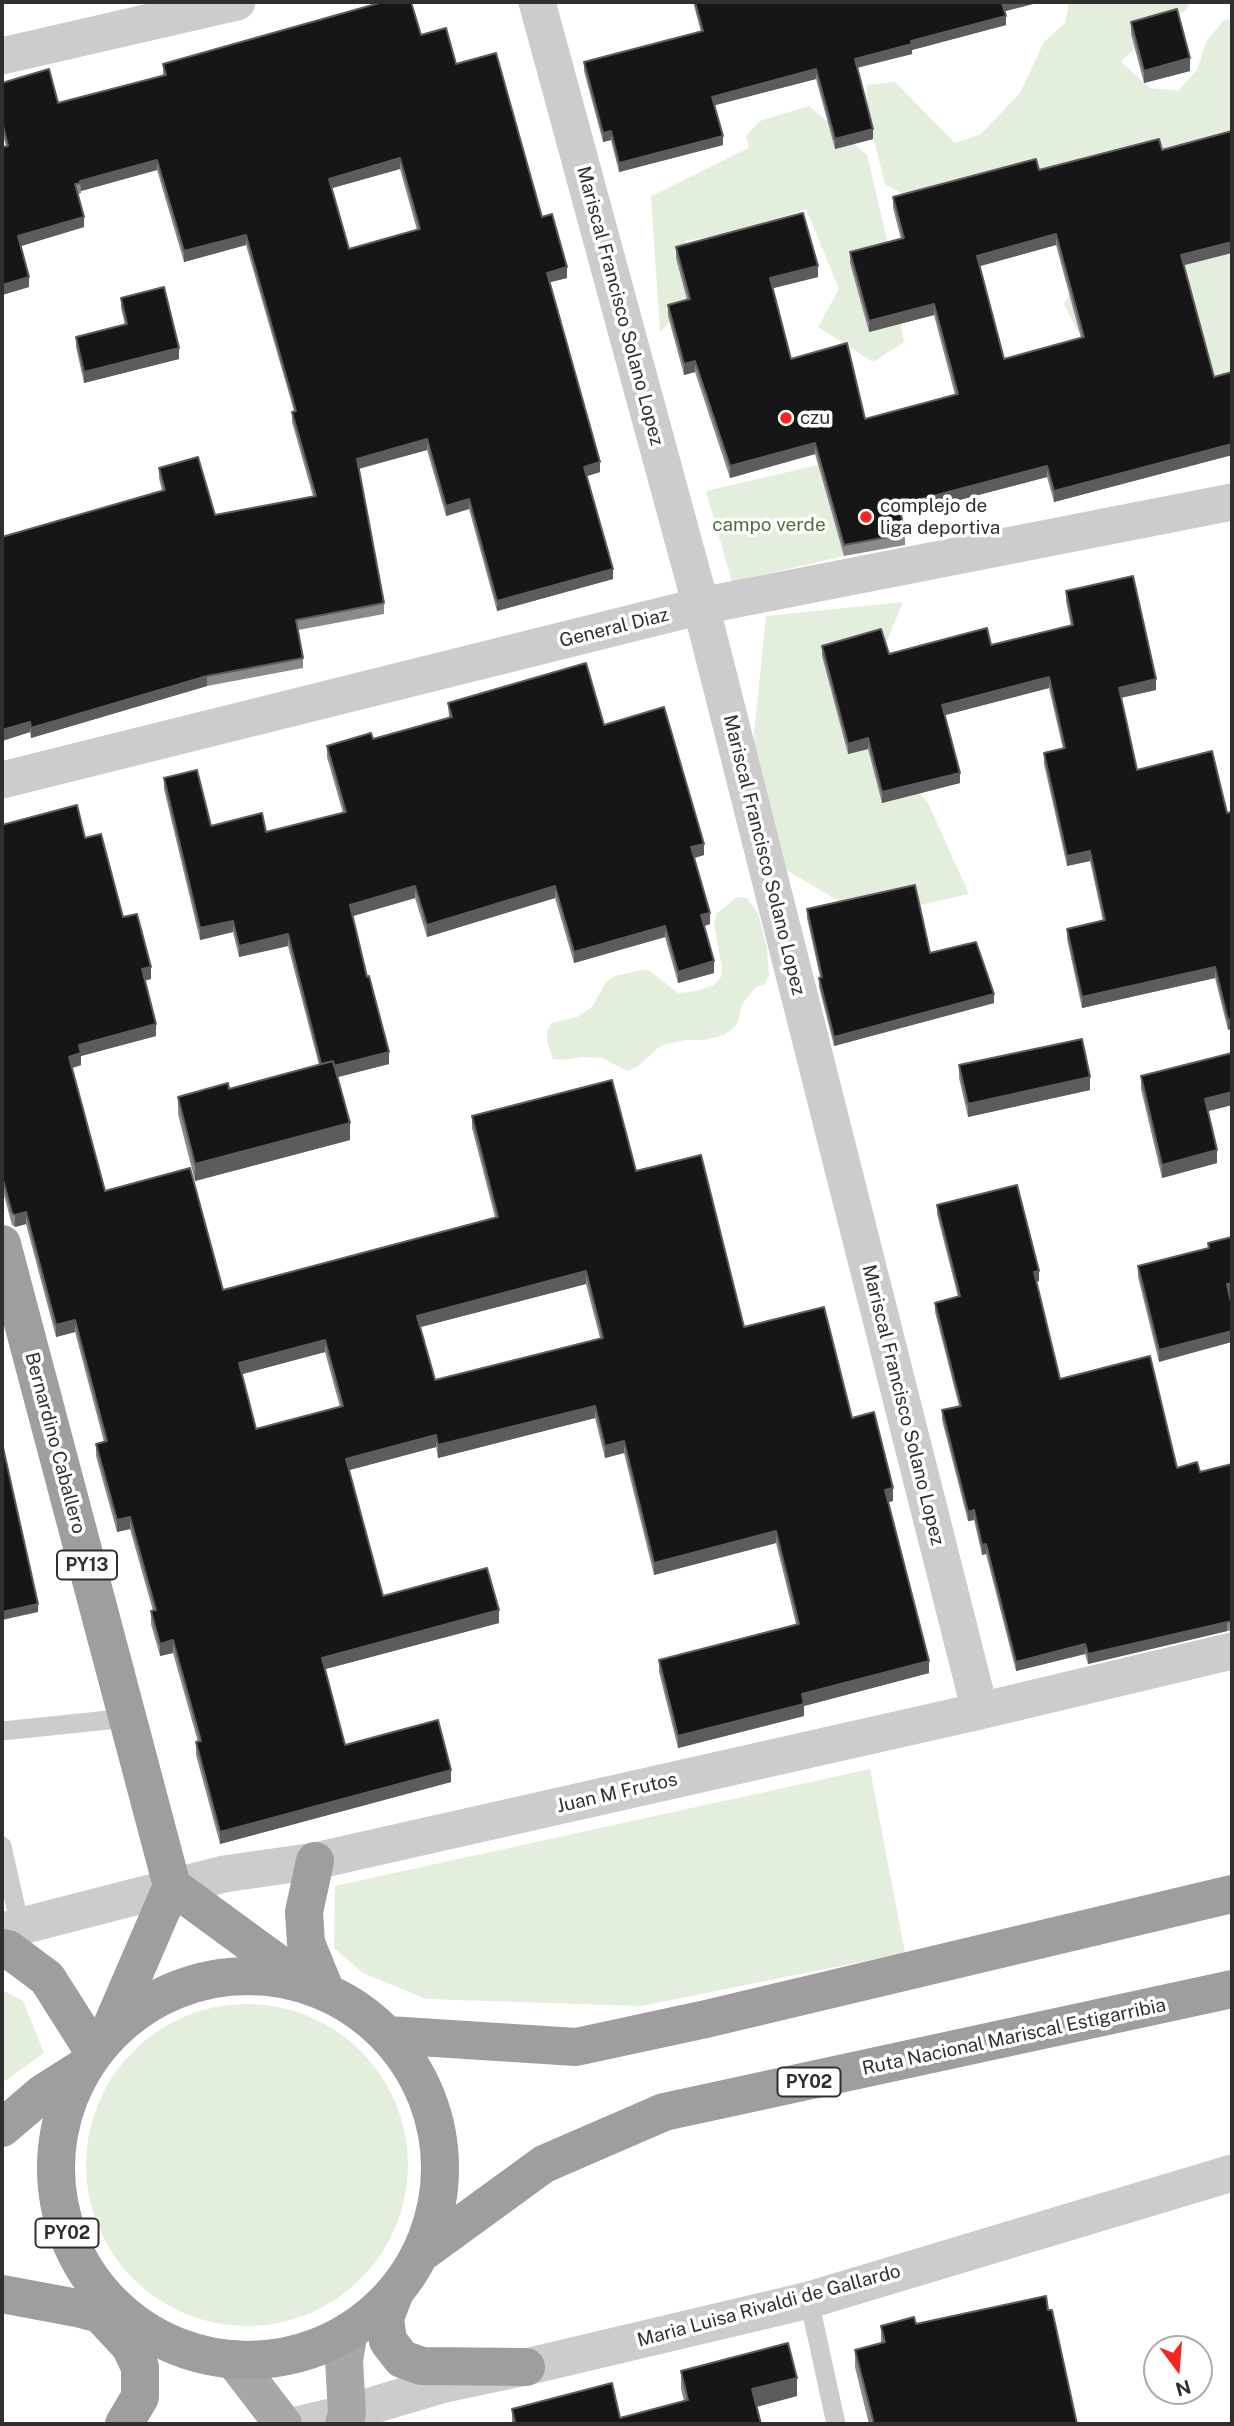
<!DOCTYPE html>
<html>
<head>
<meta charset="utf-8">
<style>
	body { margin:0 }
	#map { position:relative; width:1234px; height:2426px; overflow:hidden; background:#fff; font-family:"Public Sans",sans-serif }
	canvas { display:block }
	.frame { position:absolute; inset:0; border:4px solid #2f2f2f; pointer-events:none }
	.north { position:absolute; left:1143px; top:2335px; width:70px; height:70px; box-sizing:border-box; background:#fff; border:2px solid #acacac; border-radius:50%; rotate:164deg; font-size:19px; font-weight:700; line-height:28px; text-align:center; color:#2f2f2f }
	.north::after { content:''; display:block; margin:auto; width:24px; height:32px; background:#f62522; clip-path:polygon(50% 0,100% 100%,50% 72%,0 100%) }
</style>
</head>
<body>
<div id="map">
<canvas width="1234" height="2426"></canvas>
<div class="frame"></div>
<div class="north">N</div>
</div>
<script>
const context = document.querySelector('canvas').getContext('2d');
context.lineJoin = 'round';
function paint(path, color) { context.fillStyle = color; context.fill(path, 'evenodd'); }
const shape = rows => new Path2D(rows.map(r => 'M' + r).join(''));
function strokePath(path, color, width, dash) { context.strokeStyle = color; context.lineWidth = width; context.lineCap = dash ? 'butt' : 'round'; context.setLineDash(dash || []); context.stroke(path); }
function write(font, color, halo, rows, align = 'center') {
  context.font = font + ' "Public Sans",sans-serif'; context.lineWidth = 7; context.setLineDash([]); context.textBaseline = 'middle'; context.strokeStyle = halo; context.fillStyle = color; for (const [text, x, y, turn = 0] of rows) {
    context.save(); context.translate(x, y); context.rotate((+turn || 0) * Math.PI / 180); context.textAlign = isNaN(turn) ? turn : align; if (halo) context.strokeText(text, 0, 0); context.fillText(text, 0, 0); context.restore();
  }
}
paint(shape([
	[1069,2,1190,2,1185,11,1140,42,1121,62,1150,88,1178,91,1197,70,1206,42,1223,21,1232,19,1232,138,910,198,885,184,867,112,867,85,895,82,955,143,981,134,1020,93,1044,42,1065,23],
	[809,106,867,155,886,235,904,342,873,362,818,327,839,289,806,209,739,232,685,241,687,302,660,332,651,196,749,148,746,136,760,121],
	[1232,209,1232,376,1177,375,1097,350,1077,330,1064,304,1079,280],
	[818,465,844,556,732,582,706,491],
	[903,602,857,713,929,805,969,894,866,917,778,865,753,743,766,616],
	[737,897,747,898,758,913,767,948,769,975,765,984,756,987,742,1004,738,1022,732,1029,724,1035,705,1040,685,1040,666,1044,658,1048,637,1067,627,1071,602,1058,582,1057,563,1060,553,1059,547,1041,547,1031,551,1023,577,1017,592,1007,606,982,615,976,641,970,650,971,678,993,696,991,714,985,721,977,722,968,714,924,716,914],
	[870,1769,905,1953,641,2006,426,1999,363,1973,334,1948,335,1886],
	[2,1990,23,2001,44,2053,2,2083],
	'86 2165a161 161 0 1 1 322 0a161 161 0 1 1-322 0Z'
]), '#e4eedc');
strokePath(shape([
	[2,1731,128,1718],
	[2,1846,20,1926],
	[809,2300,836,2424]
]), '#ccc', 19);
strokePath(shape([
	[537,2,701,606,980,1711],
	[2,56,237,2],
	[2,780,701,606,1232,502],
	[2,1931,224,1874,315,1861,980,1711,1232,1651],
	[301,2424,347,2413,441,2385,526,2367,809,2300,1232,2173]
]), '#ccc', 37);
strokePath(shape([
	[233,2359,283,2424],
	[344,2424,347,2413,344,2360,349,2331]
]), '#a7a7a7', 38);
strokePath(shape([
	[2,1244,172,1886],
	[315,1861,304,1912,306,1943,326,1992],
	[172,1886,302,1981],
	[2,1948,8,1949,47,1978,94,2052],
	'56 2168a192 192 0 1 1 384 0a192 192 0 1 1-384 0Z',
	[109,2032,172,1886],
	[388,2035,576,2047,706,2019,1232,1894],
	[2,2128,43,2093,84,2067],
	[419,2255,544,2164,664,2112,1232,1989],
	[395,2292,385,2318,388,2341,402,2359,422,2366,526,2367],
	[2,2294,77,2308,133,2323],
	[101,2315,130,2346,140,2367,140,2397,124,2424]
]), '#9e9e9e', 38);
paint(shape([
	[693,2,1041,2,1004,11,1006,25,912,50,912,54,857,68,873,139,835,149,816,79,714,105,723,145,619,172,611,140,603,142,584,71,584,62,701,32],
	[1131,22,1190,71,1144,83,1131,34],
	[421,35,456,64,542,217,567,278,550,282,600,472,587,476,613,579,497,611,469,509,446,516,427,450,359,469,384,603,384,614,298,630,303,658,303,668,207,686,31,738,30,732,2,741,162,490,159,478,159,468,215,515,313,496,292,422,292,412,294,411,246,245,184,262,157,170,81,191,81,193,78,194,84,227,21,246,29,287,2,295,2,147,6,146,2,132,2,83,58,103,163,75,163,64],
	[400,169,417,230,349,249,332,188],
	[1039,170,1184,266,1214,377,1232,372,1232,457,1232,455,1054,502,1047,477,901,515,905,534,905,545,844,556,815,454,730,478,695,372,684,375,668,316,668,305,687,300,676,258,676,247,818,277,773,288,791,359,865,419,955,395,934,315,869,332,850,263,850,252,901,239,893,208,893,197],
	[1056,245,1081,338,1004,359,979,266],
	[121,298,179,359,84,383,76,347,76,337,125,325,121,308],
	[1066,591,1156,690,1121,698,1137,770,1227,813,1232,812,1228,1030,1215,978,1082,1008,1067,939,1067,929,1103,921,1090,861,1067,866,1044,764,1044,753,1063,749,1049,688,944,715,960,783,882,803,868,749,848,754,822,656,822,646,889,654,991,645,1071,626,1066,601],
	[448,703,604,725,704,855,694,858,710,924,704,926,714,973,678,983,665,937,574,963,555,898,427,937,415,898,352,916,389,1064,337,1077,350,1140,195,1181,178,1114,178,1097,229,1089,319,1065,288,946,239,957,233,932,200,940,164,789,164,778,211,826,266,832,343,813,327,757,327,746,373,739,449,718],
	[2,825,85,838,123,917,151,979,145,981,156,1036,81,1056,81,1065,72,1068,105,1191,223,1290,495,1217,472,1128,472,1116,636,1171,744,1327,852,1418,893,1501,888,1502,929,1673,804,1706,804,1716,678,1748,659,1672,659,1660,796,1624,776,1543,654,1575,624,1453,605,1458,595,1418,438,1458,436,1447,349,1470,383,1596,499,1623,325,1669,345,1745,451,1782,220,1844,196,1755,196,1742,198,1742,173,1653,160,1656,151,1624,151,1611,153,1611,130,1529,117,1532,96,1456,96,1444,104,1442,75,1332,56,1337,26,1224,15,1227,12,1225,2,1188],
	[586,1284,600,1338,435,1380,420,1327],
	[325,1352,340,1407,256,1429,242,1374],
	[807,909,930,953,994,1003,834,1046,819,987,819,978,820,977,807,918],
	[1232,1053,1232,1105,1208,1111,1217,1163,1162,1178,1141,1089,1141,1076],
	[959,1065,1090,1090,968,1117,959,1078],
	[937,1205,1039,1281,1036,1282,1060,1379,1177,1468,1200,1472,1232,1464,1232,1630,1088,1664,1085,1654,1016,1671,986,1554,982,1555,974,1520,968,1521,942,1420,942,1410,959,1406,935,1312,935,1303,958,1297,937,1214],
	[1232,1237,1232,1294,1229,1295,1159,1362,1138,1277,1138,1266,1208,1248,1208,1243],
	[1048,2310,1077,2424,869,2424,855,2367,855,2350,881,2343,881,2326,916,2324],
	[681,2371,797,2396,756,2407,761,2424,512,2423,512,2409,620,2418,684,2401,681,2389]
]), '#8a8a8a');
paint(shape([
	[1005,2,1041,2,1002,12,1002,3],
	[1006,16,1006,25,912,50,912,54,855,68,855,59,911,41],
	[1190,58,1190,71,1144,83,1144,71],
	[816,69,816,79,712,106,712,97],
	[873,129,873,139,835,149,835,139],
	[611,131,611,140,603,142,603,133],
	[723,136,723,145,619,172,619,163],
	[400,158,400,169,329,189,329,179],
	[157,160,157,170,81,191,80,181],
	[84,217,84,227,18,247,18,236],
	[1056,234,1056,245,977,267,977,256],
	[246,235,246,245,184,262,184,251],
	[1232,242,1232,253,1181,266,1181,255],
	[818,266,818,277,770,289,770,278],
	[567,267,567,278,547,283,547,273],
	[29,277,29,287,2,295,2,285],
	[934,304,934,315,869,332,869,321],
	[179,348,179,359,84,383,84,372],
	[695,361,695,372,684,375,684,364],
	[427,439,427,450,357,469,357,459],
	[815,443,815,454,730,478,730,466],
	[1232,444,1232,455,1054,502,1054,491],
	[600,462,600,472,584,477,584,467],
	[1047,466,1047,477,899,516,899,505],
	[469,499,469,509,446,516,446,506],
	[613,569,613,579,497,611,497,601],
	[207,676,207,686,31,738,31,728],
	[1049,677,1049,688,942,716,942,705],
	[1156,679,1156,690,1119,698,1119,688],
	[30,722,30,732,2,741,2,730],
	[868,738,868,749,848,754,848,744],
	[960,773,960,783,882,803,882,792],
	[704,844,704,855,691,859,691,847],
	[1090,851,1090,861,1067,866,1067,856],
	[415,886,415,898,350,917,350,905],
	[555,886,555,898,427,937,427,925],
	[710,913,710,924,701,927,701,915],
	[233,921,233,932,200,940,200,928],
	[665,926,665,937,574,963,574,952],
	[288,934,288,946,239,957,239,946],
	[714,961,714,973,678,983,678,972],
	[151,967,151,979,142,981,142,969],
	[1215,967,1215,978,1082,1008,1082,997],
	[994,994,994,1003,834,1046,834,1037],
	[1232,1019,1232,1029,1228,1030,1228,1020],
	[156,1024,156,1036,81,1056,81,1065,69,1069,69,1057,79,1045],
	[389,1052,389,1064,323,1081,323,1069],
	[1090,1077,1090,1090,968,1117,968,1104],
	[1232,1092,1232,1105,1205,1112,1205,1099],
	[350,1123,350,1140,195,1181,195,1164],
	[1217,1150,1217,1163,1162,1178,1162,1165],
	[26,1212,26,1224,15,1227,15,1215],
	[586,1271,586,1284,417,1328,417,1316],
	[1039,1271,1039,1281,1034,1282,1034,1272],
	[1232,1283,1232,1294,1227,1296,1227,1284],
	[75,1320,75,1332,56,1337,56,1325],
	[1232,1331,1232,1342,1159,1362,1159,1350],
	[325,1340,325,1352,239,1375,239,1363],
	[595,1406,595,1418,438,1458,438,1445],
	[436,1435,436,1447,346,1471,346,1459],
	[624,1441,624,1453,605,1458,605,1446],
	[893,1488,893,1501,885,1503,885,1490],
	[974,1510,974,1520,968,1521,968,1512],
	[130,1517,130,1529,117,1532,117,1520],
	[776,1531,776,1543,654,1575,654,1563],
	[986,1544,986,1554,982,1555,982,1545],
	[38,1604,38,1612,2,1620,2,1612],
	[499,1610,499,1623,322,1670,322,1658],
	[1227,1621,1227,1631,1088,1664,1088,1654],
	[173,1640,173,1653,160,1656,160,1644],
	[1085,1644,1085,1654,1016,1671,1016,1662],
	[929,1661,929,1673,804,1706,804,1716,678,1748,678,1736,802,1694],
	[451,1770,451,1782,220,1844,220,1832],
	[797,2378,797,2396,752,2408,752,2389]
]), '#5c5c5c');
const building = shape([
	[383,2,411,2,421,35,446,28,456,64,496,53,542,217,552,214,567,267,547,273,600,462,584,467,613,569,497,601,469,499,446,506,427,439,357,459,384,603,296,620,303,658,207,676,31,728,30,722,2,730,2,537,165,490,159,468,198,457,215,515,316,496,292,412,296,411,246,235,184,251,157,160,80,181,81,183,75,184,84,217,18,236,29,277,2,285,2,147,8,146,2,122,2,83,49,69,58,103,166,75,163,64,383,2],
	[400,158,420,229,349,249,329,179,400,158],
	[695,2,1005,2,1002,3,1006,16,911,41,912,44,855,59,873,129,835,139,816,69,712,97,723,136,619,163,611,131,603,133,584,62,703,31,695,2],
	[1177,9,1190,58,1144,71,1131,22,1177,9],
	[1232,131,1232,242,1181,255,1214,377,1232,372,1232,446,1232,444,1054,491,1047,466,899,505,905,534,844,545,815,443,730,466,695,361,684,364,668,305,690,299,676,247,803,213,818,266,770,278,791,359,847,343,865,419,958,394,934,304,869,321,850,252,904,238,893,197,1036,159,1039,170,1159,139,1162,150,1232,131],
	[1056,234,1084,337,1004,359,977,256,1056,234],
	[164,287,179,348,84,372,76,337,127,324,121,298,164,287],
	[1133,576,1156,679,1119,688,1137,770,1212,751,1227,813,1232,812,1232,863,1231,863,1232,870,1232,1019,1228,1020,1215,967,1082,997,1067,929,1105,920,1090,851,1067,856,1044,753,1065,748,1049,677,942,705,960,773,882,792,868,738,848,744,822,646,881,629,889,654,987,628,991,645,1073,625,1066,591,1133,576],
	[586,663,604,725,664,707,704,844,691,847,710,913,701,915,714,961,678,972,665,926,574,952,555,886,427,925,415,886,350,905,367,977,369,976,389,1052,334,1066,333,1061,321,1064,288,934,239,946,233,921,200,928,164,778,197,770,211,826,262,813,266,832,346,812,327,746,371,733,373,739,452,717,448,703,586,663],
	[77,805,85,838,101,834,123,917,137,914,151,967,142,969,156,1024,79,1045,81,1053,69,1057,105,1191,190,1168,223,1290,498,1217,472,1116,612,1080,636,1171,701,1155,744,1327,824,1307,852,1418,874,1412,893,1488,885,1490,929,1661,802,1694,804,1704,678,1736,659,1660,799,1624,776,1531,654,1563,624,1441,605,1446,595,1406,438,1445,436,1435,346,1459,383,1596,487,1568,499,1610,322,1658,345,1745,438,1720,451,1770,220,1832,196,1742,201,1741,173,1640,160,1644,151,1611,156,1610,130,1517,117,1520,96,1444,107,1441,75,1320,56,1325,26,1212,15,1215,12,1213,2,1176,2,825,77,805],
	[586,1271,603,1338,435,1380,417,1316,586,1271],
	[325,1340,343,1406,256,1429,239,1363,325,1340],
	[915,885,930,953,976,942,994,994,834,1037,819,978,822,977,807,909,915,885],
	[1082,1039,1090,1077,968,1104,959,1065,1082,1039],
	[1232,1053,1232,1092,1205,1099,1217,1150,1162,1165,1141,1076,1232,1053],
	[333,1061,350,1123,195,1164,178,1097,228,1083,229,1089,333,1061],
	[1017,1185,1039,1271,1034,1272,1060,1379,1150,1356,1177,1468,1197,1462,1200,1472,1232,1464,1232,1621,1088,1654,1085,1644,1016,1662,986,1544,982,1545,974,1510,968,1512,942,1410,961,1406,935,1303,960,1296,937,1205,1017,1185],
	[1232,1237,1232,1283,1227,1284,1232,1307,1232,1331,1159,1350,1138,1266,1209,1248,1208,1243,1232,1237],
	[2,1443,38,1604,2,1612,2,1443],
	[1046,2296,1048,2310,1052,2310,1077,2424,906,2424,906,2423,902,2424,874,2424,855,2350,885,2342,881,2326,914,2317,916,2324,1046,2296],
	[788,2343,797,2378,752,2389,761,2424,507,2424,515,2422,512,2409,612,2383,620,2418,688,2400,681,2371,788,2343]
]);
paint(building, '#161616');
strokePath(building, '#5c5c5c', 2);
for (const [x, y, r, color] of [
	[786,418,7,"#f62522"],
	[866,517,7,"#f62522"]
]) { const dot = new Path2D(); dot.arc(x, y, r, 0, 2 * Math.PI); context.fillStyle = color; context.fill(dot); strokePath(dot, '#fff', 2.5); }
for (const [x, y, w] of [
	[87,1565,60],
	[809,2082,63],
	[67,2233,63]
]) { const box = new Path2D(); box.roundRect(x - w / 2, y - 14.5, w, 29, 5); context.fillStyle = '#fff'; context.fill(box); strokePath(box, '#2f2f2f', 2); }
write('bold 18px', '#2f2f2f', null, [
	["PY13",87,1565],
	["PY02",809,2082],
	["PY02",67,2233]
]);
write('19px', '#2f2f2f', '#fff', [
	["Mariscal Francisco Solano Lopez",620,306,75],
	["General Diaz",614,628,-14],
	["Mariscal Francisco Solano Lopez",764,855,76],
	["Mariscal Francisco Solano Lopez",903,1405,76],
	["Bernardino Caballero",55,1443,75],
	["Juan M Frutos",617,1793,-13],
	["Ruta Nacional Mariscal Estigarribia",1014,2037,-12],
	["Maria Luisa Rivaldi de Gallardo",769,2306,-15]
]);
write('19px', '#2f2f2f', '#fff', [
	["czu",800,418],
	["complejo de",880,506],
	["liga deportiva",880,528]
], 'left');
write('19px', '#4d7038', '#fff', [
	["campo verde",769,525]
]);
</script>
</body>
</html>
